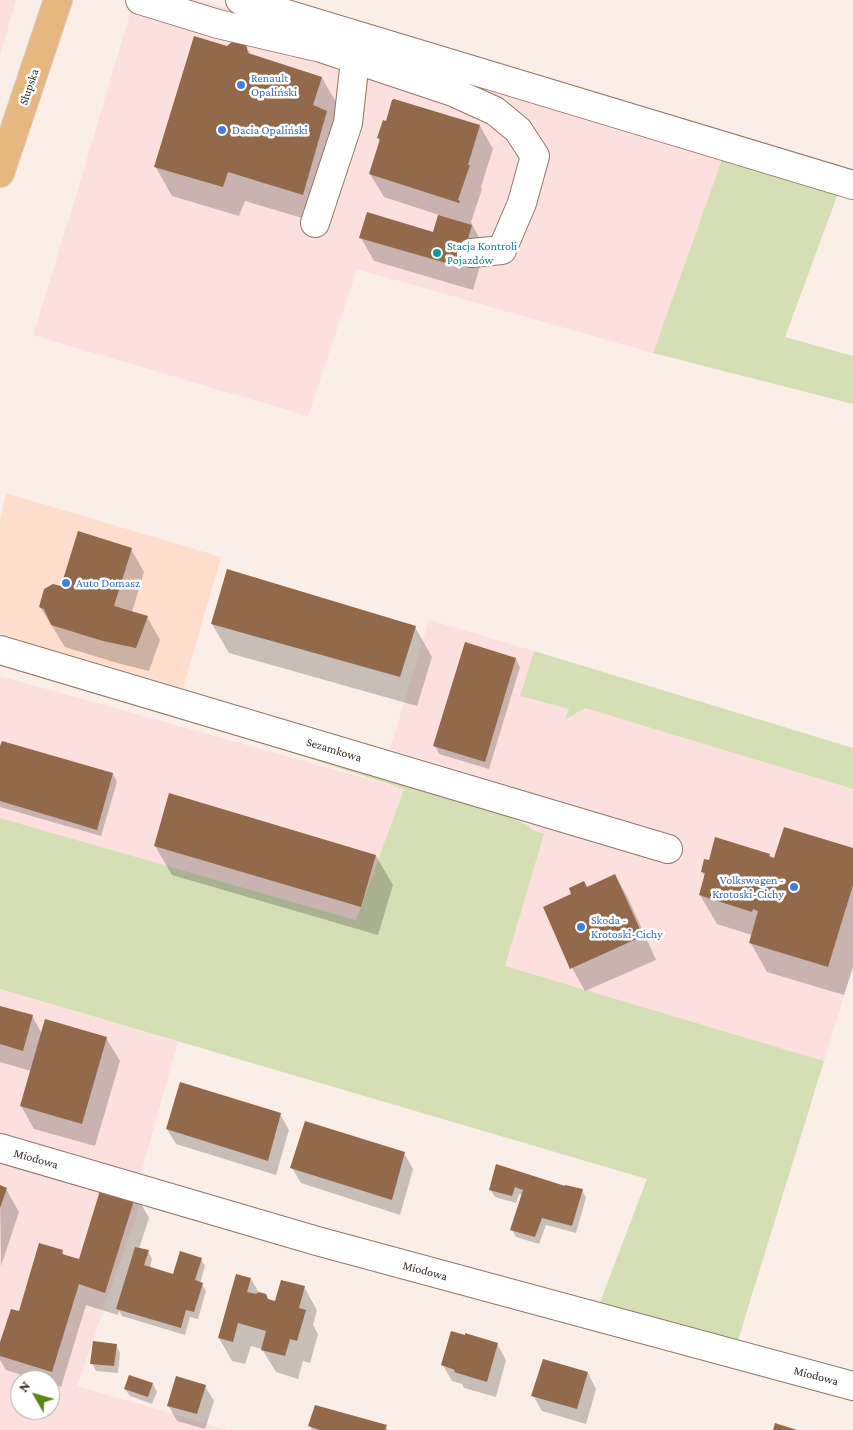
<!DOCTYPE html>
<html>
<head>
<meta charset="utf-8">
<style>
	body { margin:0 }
	#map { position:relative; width:853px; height:1430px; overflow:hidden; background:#fbeee7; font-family:"Crimson Pro",serif }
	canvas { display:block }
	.north { position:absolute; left:10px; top:1370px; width:50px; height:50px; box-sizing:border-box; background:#fff; border:1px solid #afaaa8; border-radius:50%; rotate:308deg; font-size:14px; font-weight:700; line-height:20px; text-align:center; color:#372b25 }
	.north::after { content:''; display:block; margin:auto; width:18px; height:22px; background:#5b8614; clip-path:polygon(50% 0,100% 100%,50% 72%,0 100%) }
</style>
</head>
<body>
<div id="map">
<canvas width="853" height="1430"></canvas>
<div class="north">N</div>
</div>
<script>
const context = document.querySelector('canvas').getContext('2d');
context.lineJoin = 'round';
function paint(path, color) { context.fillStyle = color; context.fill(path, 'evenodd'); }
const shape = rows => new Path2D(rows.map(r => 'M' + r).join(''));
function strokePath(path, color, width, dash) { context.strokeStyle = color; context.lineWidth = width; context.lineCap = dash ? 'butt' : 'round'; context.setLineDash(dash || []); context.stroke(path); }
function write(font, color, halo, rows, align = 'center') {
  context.font = font + ' "Crimson Pro",serif'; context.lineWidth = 5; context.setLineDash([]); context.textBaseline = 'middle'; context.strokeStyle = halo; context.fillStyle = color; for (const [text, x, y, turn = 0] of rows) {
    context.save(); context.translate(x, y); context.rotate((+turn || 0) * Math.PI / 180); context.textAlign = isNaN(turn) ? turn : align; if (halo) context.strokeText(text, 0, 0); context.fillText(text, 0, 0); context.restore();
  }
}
paint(shape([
	[0,0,16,0,0,56],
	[134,0,199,0,724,154,653,353,357,269,308,416,33,335,78,189],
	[429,620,534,651,520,696,569,709,566,720,585,708,853,789,853,967,824,1061,504,966,544,835,529,829,542,796,390,749],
	[0,676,404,789,356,920,0,818],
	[0,989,178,1042,139,1180,143,1197,77,1386,228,1430,0,1430],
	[20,1380,50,1380,50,1410,20,1410]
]), '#fbe0dd');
paint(shape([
	[6,493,221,557,183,688,0,634,0,522]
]), '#ffdece');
paint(shape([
	[724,154,840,188,785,337,853,356,853,404,653,353],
	[534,651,853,748,853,789,585,708,565,720,569,709,520,696],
	[175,715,491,809,530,826,530,829,544,834,505,966,824,1061,735,1350,597,1310,647,1179,0,989,0,818,356,920,404,789]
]), '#d5deb4');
paint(shape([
	[245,45,251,55,322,78,339,107,333,123,343,141,319,223,245,201,239,216,172,196,155,166,227,48],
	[480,126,493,149,481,187,482,189,471,222,485,249,473,290,374,261,361,238,434,233,439,215,384,197,370,174,380,142,378,138],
	[131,549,144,572,132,612,147,617,160,640,149,671,117,663,65,647,40,607,62,588],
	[212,624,415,627,432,657,417,706,229,653],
	[516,659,520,667,489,769,439,754,435,746],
	[0,751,113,774,117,782,101,836,0,807],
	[155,846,376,856,393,885,378,935,172,875],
	[853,849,853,967,844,995,767,972,750,942,752,935,717,924,700,895,705,877,702,872,710,861,769,855,770,858,775,859],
	[615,875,628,898,656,960,585,991,572,968,544,907],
	[0,1007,32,1016,42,1034,106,1038,120,1061,95,1146,34,1129,21,1106,31,1071,0,1062],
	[280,1114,289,1130,276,1175,176,1144,167,1129],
	[404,1153,413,1169,400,1215,301,1183,292,1168],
	[497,1165,567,1188,582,1190,586,1198,576,1233,546,1225,539,1244,516,1237,512,1230,522,1195,519,1194,516,1203,495,1197,490,1189],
	[0,1187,6,1189,19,1212,1,1266],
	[136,1195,149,1218,139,1249,148,1251,152,1259,150,1268,174,1275,201,1259,205,1266,200,1283,202,1284,206,1291,198,1319,190,1317,185,1335,122,1316,119,1311,118,1315,86,1305,61,1387,50,1384,50,1380,38,1380,6,1370,0,1360,0,1346,20,1313,62,1251,65,1256,80,1261],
	[251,1279,259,1293,268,1300,276,1303,304,1287,317,1310,313,1325,318,1334,310,1363,303,1361,298,1379,276,1372,262,1349,251,1346,245,1364,232,1361,219,1338],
	[497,1344,506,1360,496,1397,464,1388,462,1384,452,1381,443,1365],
	[116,1345,120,1353,118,1373,96,1371,92,1363],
	[588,1373,596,1389,586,1424,542,1411,533,1395],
	[153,1384,157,1392,152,1404,130,1396,125,1389],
	[205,1386,214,1401,205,1429,177,1421,168,1405],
	[310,1426,386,1427,388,1430,312,1430]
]), '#0003');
paint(shape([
	[194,36,227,46,233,41,246,44,248,53,322,77,313,105,327,111,303,195,228,172,223,187,154,167],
	[394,99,480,125,468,165,470,165,458,200,460,201,459,203,369,174,380,139,377,138,383,120,386,121,392,100],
	[367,212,433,232,438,215,472,225,460,267,359,238],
	[78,531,132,548,114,606,148,616,136,648,103,641,51,625,44,609,39,607,44,589,53,584,61,586],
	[227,569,416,626,400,677,211,624],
	[465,642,516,658,485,762,433,746],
	[2,741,113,773,97,830,0,801,0,746],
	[169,793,376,855,361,907,154,846],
	[784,827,853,848,853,885,828,967,749,943,758,911,753,909,752,912,699,895,705,873,701,872,704,859,709,860,715,837,770,854,769,856,774,858],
	[615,874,643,936,570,969,543,907,571,894,569,888,584,881,587,887],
	[0,1006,33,1015,23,1051,0,1044],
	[45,1019,107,1037,82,1124,20,1106],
	[180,1082,281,1113,268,1161,166,1129],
	[305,1121,405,1152,392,1200,290,1168],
	[496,1164,565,1186,565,1185,583,1189,572,1226,542,1218,535,1237,510,1230,523,1190,515,1187,512,1196,489,1190],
	[102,1184,136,1194,105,1293,79,1284,52,1372,0,1356,0,1342,11,1309,19,1311,39,1243,63,1250,62,1254,79,1259],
	[0,1185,7,1188,0,1208],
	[135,1247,149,1250,144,1265,173,1274,180,1251,202,1258,195,1280,203,1283,194,1312,186,1310,181,1328,116,1309],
	[236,1274,251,1278,247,1292,256,1294,259,1292,266,1294,268,1299,275,1301,281,1280,305,1286,299,1308,306,1310,297,1341,290,1339,285,1356,261,1350,266,1331,238,1323,233,1342,218,1338],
	[451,1331,465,1335,465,1333,498,1343,487,1382,454,1372,455,1370,441,1365],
	[93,1341,117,1344,114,1366,90,1364],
	[543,1359,588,1372,577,1409,531,1396],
	[129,1375,153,1383,148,1397,124,1389],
	[176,1376,206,1385,197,1414,167,1406],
	[315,1405,387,1425,385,1430,320,1430,308,1426],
	[775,1423,797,1430,773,1430]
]), '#92694a');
const minor = shape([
	[140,0,218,24,321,48,453,92,495,111,518,130,535,156,522,203,502,250,471,253],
	[240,0,853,185],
	[315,223,348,123,355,60],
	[0,650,668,849],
	[0,1148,317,1241,853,1386]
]);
const major = shape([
	[0,173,58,0]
]);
strokePath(minor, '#937667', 30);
strokePath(major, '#d3d0cf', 30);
strokePath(minor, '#fff', 28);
strokePath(major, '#e6b87f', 28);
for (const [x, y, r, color] of [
	[241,85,5,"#3f7fe0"],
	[222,130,5,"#3f7fe0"],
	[437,253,5,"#0f9aa8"],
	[66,583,5,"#3f7fe0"],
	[794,887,5,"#3f7fe0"],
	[581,927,5,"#3f7fe0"]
]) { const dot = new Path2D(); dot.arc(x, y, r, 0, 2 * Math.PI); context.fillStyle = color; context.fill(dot); strokePath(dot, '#fff', 2); }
write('12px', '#366cbe', '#fff', [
	["Renault",251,78],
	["Opaliński",251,92],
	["Dacia Opaliński",232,130],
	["Auto Domasz",76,583],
	["Volkswagen -",784,880,"right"],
	["Krotoski-Cichy",784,894,"right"],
	["Skoda -",591,920],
	["Krotoski-Cichy",591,934]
], 'left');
write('12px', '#372b25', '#fff', [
	["Słupska",29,87,-71],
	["Sezamkowa",334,750,17],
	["Miodowa",36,1159,16],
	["Miodowa",425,1271,15],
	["Miodowa",816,1376,15]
]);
write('12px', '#0d838f', '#fff', [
	["Stacja Kontroli",447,246],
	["Pojazdów",447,260]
], 'left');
</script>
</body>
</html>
